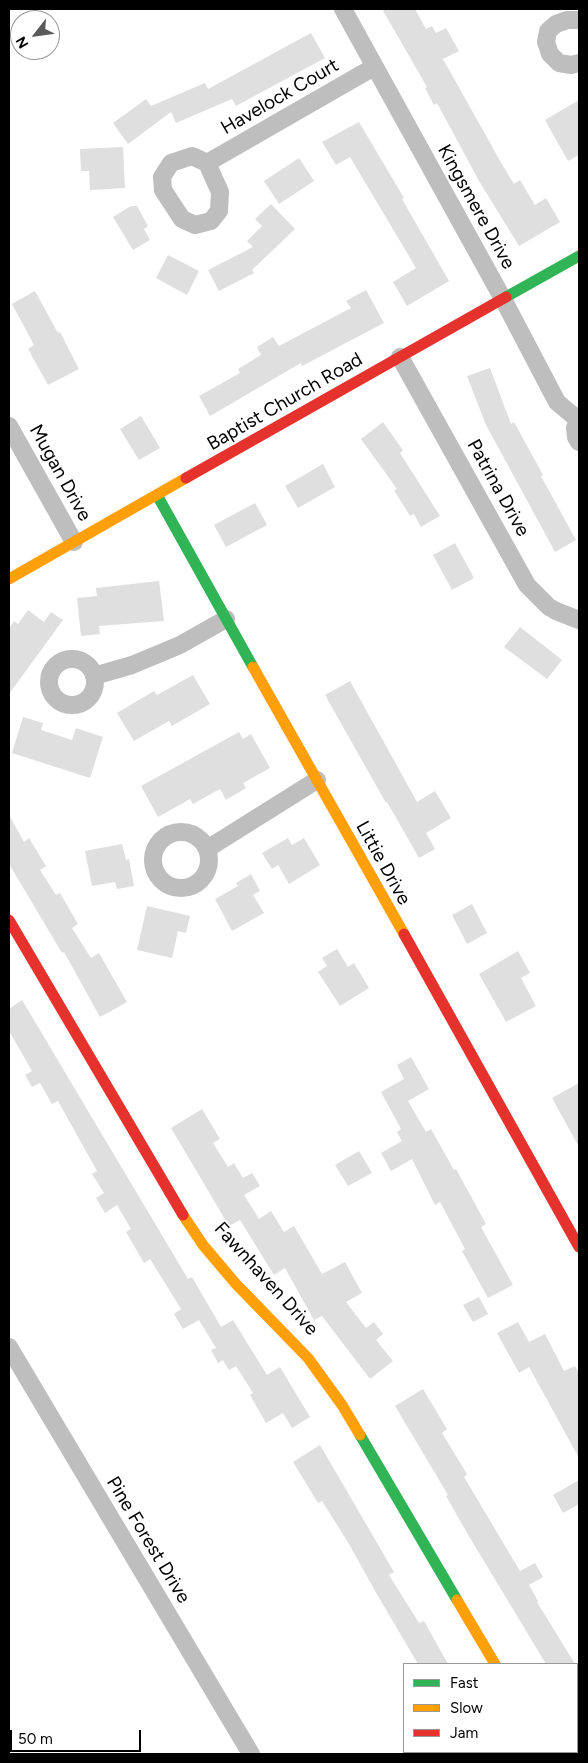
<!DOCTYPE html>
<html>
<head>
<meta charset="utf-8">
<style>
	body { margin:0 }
	#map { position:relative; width:588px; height:1763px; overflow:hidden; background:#fff; font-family:Figtree,sans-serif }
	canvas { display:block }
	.frame { position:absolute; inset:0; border:10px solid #000; pointer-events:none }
	.legend { position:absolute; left:403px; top:1663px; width:175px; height:90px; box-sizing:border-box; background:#fff; border:1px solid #999; margin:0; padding:6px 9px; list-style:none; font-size:15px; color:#000 }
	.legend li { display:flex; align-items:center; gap:10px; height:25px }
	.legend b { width:25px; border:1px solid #999 }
	.north { position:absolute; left:10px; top:10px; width:50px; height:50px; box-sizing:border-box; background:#fff; border:1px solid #999; border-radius:50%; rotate:240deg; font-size:14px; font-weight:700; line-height:20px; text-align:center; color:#000 }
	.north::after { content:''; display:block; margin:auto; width:18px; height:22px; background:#595959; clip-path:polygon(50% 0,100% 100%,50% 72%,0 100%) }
	.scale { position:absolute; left:10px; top:1730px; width:131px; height:22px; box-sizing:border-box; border:2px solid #000; border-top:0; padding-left:6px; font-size:15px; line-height:18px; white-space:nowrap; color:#000; -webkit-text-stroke:4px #fff; paint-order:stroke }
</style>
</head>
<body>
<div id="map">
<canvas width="588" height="1763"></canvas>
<div class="frame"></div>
<ul class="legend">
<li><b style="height:6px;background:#30b455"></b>Fast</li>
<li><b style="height:6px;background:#ff9f0a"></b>Slow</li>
<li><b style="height:6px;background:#e5322d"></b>Jam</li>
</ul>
<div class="north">N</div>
<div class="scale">50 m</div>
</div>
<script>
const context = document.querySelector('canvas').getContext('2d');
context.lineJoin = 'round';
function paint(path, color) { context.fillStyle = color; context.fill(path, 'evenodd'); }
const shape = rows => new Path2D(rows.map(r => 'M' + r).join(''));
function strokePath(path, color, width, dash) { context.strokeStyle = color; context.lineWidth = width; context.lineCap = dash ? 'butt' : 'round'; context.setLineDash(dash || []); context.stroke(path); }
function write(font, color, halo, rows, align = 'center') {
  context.font = font + ' Figtree,sans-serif'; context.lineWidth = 4; context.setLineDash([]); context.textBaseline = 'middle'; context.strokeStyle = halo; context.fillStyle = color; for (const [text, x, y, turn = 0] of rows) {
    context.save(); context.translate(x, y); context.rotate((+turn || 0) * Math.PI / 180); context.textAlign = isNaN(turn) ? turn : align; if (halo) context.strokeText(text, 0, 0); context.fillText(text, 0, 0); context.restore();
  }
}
paint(shape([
	[382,9,415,9,426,29,432,26,436,33,446,28,459,51,443,59,503,166,514,184,520,180,535,205,546,198,560,222,519,246,479,181,437,103,434,105,425,88,427,87],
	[311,33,325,58,236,106,232,99,176,123,171,112,128,144,113,123,146,99,151,106,205,83,208,89],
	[579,100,579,155,568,161,545,120],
	[359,122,404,198,402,199,449,281,407,306,393,282,416,268,350,157,336,165,322,142],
	[123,147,125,188,90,190,89,171,81,171,80,149],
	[299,158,314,181,279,204,264,181],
	[271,204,295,229,252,270,254,273,219,291,208,270,253,247,247,241,262,226,255,219],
	[131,206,137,206,148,226,144,229,150,240,133,250,113,217],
	[168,255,199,271,187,295,156,278],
	[366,290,384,323,302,366,301,363,210,416,199,396,240,373,238,369,261,355,257,347,273,337,279,346,351,308,346,301],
	[35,291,58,333,60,332,79,369,48,385,28,349,34,345,12,304],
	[490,368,511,424,514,422,543,475,541,476,576,540,555,552,486,425,467,376],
	[141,416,160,448,139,460,120,429],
	[383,422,403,450,400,453,440,516,421,527,414,514,410,516,394,490,397,489,361,439],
	[323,464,335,487,298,508,285,486],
	[255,503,267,525,226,547,214,525],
	[455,543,474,578,452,590,433,555],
	[159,581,164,621,99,626,100,634,81,636,77,598,97,596,96,588],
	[28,610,44,622,51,612,63,620,9,694,9,629,14,621,18,624],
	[520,627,562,660,547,679,504,647],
	[193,675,210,704,172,726,169,721,134,741,117,713,154,691,157,695],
	[350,681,417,802,435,791,451,818,426,833,435,849,419,858,387,802,386,803,325,695],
	[23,717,43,723,41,730,72,740,76,728,103,737,90,778,12,753],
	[239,732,243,739,251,734,270,768,243,783,246,788,226,800,220,789,193,804,190,799,158,817,141,786],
	[9,815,24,842,29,838,46,866,40,870,56,895,60,893,78,924,72,928,91,958,99,953,127,1002,100,1017,64,952,62,953,9,864],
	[288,838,292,845,304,838,320,865,289,884,278,865,272,869,262,853],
	[122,844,126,860,129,859,134,886,117,889,115,882,92,886,85,851],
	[251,874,260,891,253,895,264,913,232,931,215,899,238,886,236,883],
	[472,904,487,933,467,944,452,915],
	[147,906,190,916,186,933,178,931,172,958,137,950],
	[337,949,348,967,354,963,369,988,340,1006,318,972,327,966,322,958],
	[518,951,530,973,521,978,536,1006,506,1022,479,974],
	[22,1000,188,1279,192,1277,221,1327,233,1320,267,1375,280,1367,310,1417,292,1428,283,1413,266,1423,250,1395,253,1393,236,1366,229,1370,223,1360,218,1363,211,1350,216,1348,199,1320,183,1329,174,1314,181,1309,150,1259,144,1263,126,1232,131,1229,117,1205,105,1213,96,1198,104,1193,92,1174,97,1171,58,1101,52,1104,40,1083,32,1087,25,1075,32,1071,9,1031,9,1009],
	[411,1057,429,1089,408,1101,426,1132,431,1129,454,1170,456,1169,486,1224,481,1227,513,1285,488,1298,462,1251,465,1249,440,1202,435,1205,412,1159,391,1171,381,1153,402,1141,397,1132,401,1129,381,1092,404,1079,397,1065],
	[579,1083,579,1147,552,1098],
	[202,1109,220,1139,213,1143,228,1167,234,1163,243,1178,252,1173,260,1186,244,1195,259,1219,271,1211,284,1232,294,1226,322,1274,345,1262,362,1293,346,1302,366,1328,374,1322,383,1334,376,1340,393,1361,370,1379,322,1316,314,1320,285,1268,274,1275,240,1220,229,1226,171,1128],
	[359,1151,372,1173,348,1186,335,1165],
	[479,1297,488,1314,473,1322,463,1305],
	[518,1322,529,1342,545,1334,564,1371,575,1366,579,1373,579,1458,529,1367,519,1373,497,1333],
	[423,1389,447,1429,442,1433,467,1474,464,1477,520,1571,535,1563,543,1577,529,1585,538,1601,537,1602,575,1664,546,1664,470,1538,446,1496,448,1495,395,1406],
	[320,1445,394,1572,389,1575,419,1623,424,1621,448,1664,418,1664,375,1591,349,1544,322,1501,318,1503,293,1462],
	[579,1480,579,1504,563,1513,553,1495]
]), '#dfdfdf');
strokePath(shape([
	[343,9,503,299,557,402,577,419],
	[579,20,567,20,556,24,548,31,546,42,550,54,559,63,571,65,579,63],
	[207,163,220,192,219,211,211,221,195,225,182,219,163,190,162,177,171,163,192,156,207,163,374,67],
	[400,357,527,585,549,607,556,611,579,620],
	[579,416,575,428,576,437,579,442],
	[9,426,74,542],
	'49 682a23 23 0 1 1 46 0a23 23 0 1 1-46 0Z',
	[94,676,132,665,180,645,226,619],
	'153 860a28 28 0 1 1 56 0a28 28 0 1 1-56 0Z',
	[207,849,317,780],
	[9,1347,251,1754],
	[546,1752,548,1754]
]), '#bebebe', 18);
strokePath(shape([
	[506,297,579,256],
	[157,495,253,667],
	[360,1435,457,1600]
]), '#30b455', 11);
strokePath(shape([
	[9,579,186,478],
	[253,667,404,934],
	[183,1215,203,1245,236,1284,308,1358,342,1405,360,1435],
	[457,1600,495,1664]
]), '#ff9f0a', 11);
strokePath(shape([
	[186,478,506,297],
	[9,920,183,1215],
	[404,934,579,1247]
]), '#e5322d', 11);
write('19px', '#000', '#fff', [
	["Havelock Court",280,97,-30],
	["Kingsmere Drive",476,207,61],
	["Baptist Church Road",285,402,-30],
	["Mugan Drive",60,473,61],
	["Patrina Drive",498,488,61],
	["Littie Drive",383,863,61],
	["Fawnhaven Drive",266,1279,48],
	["Pine Forest Drive",148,1540,59]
]);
</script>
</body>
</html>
